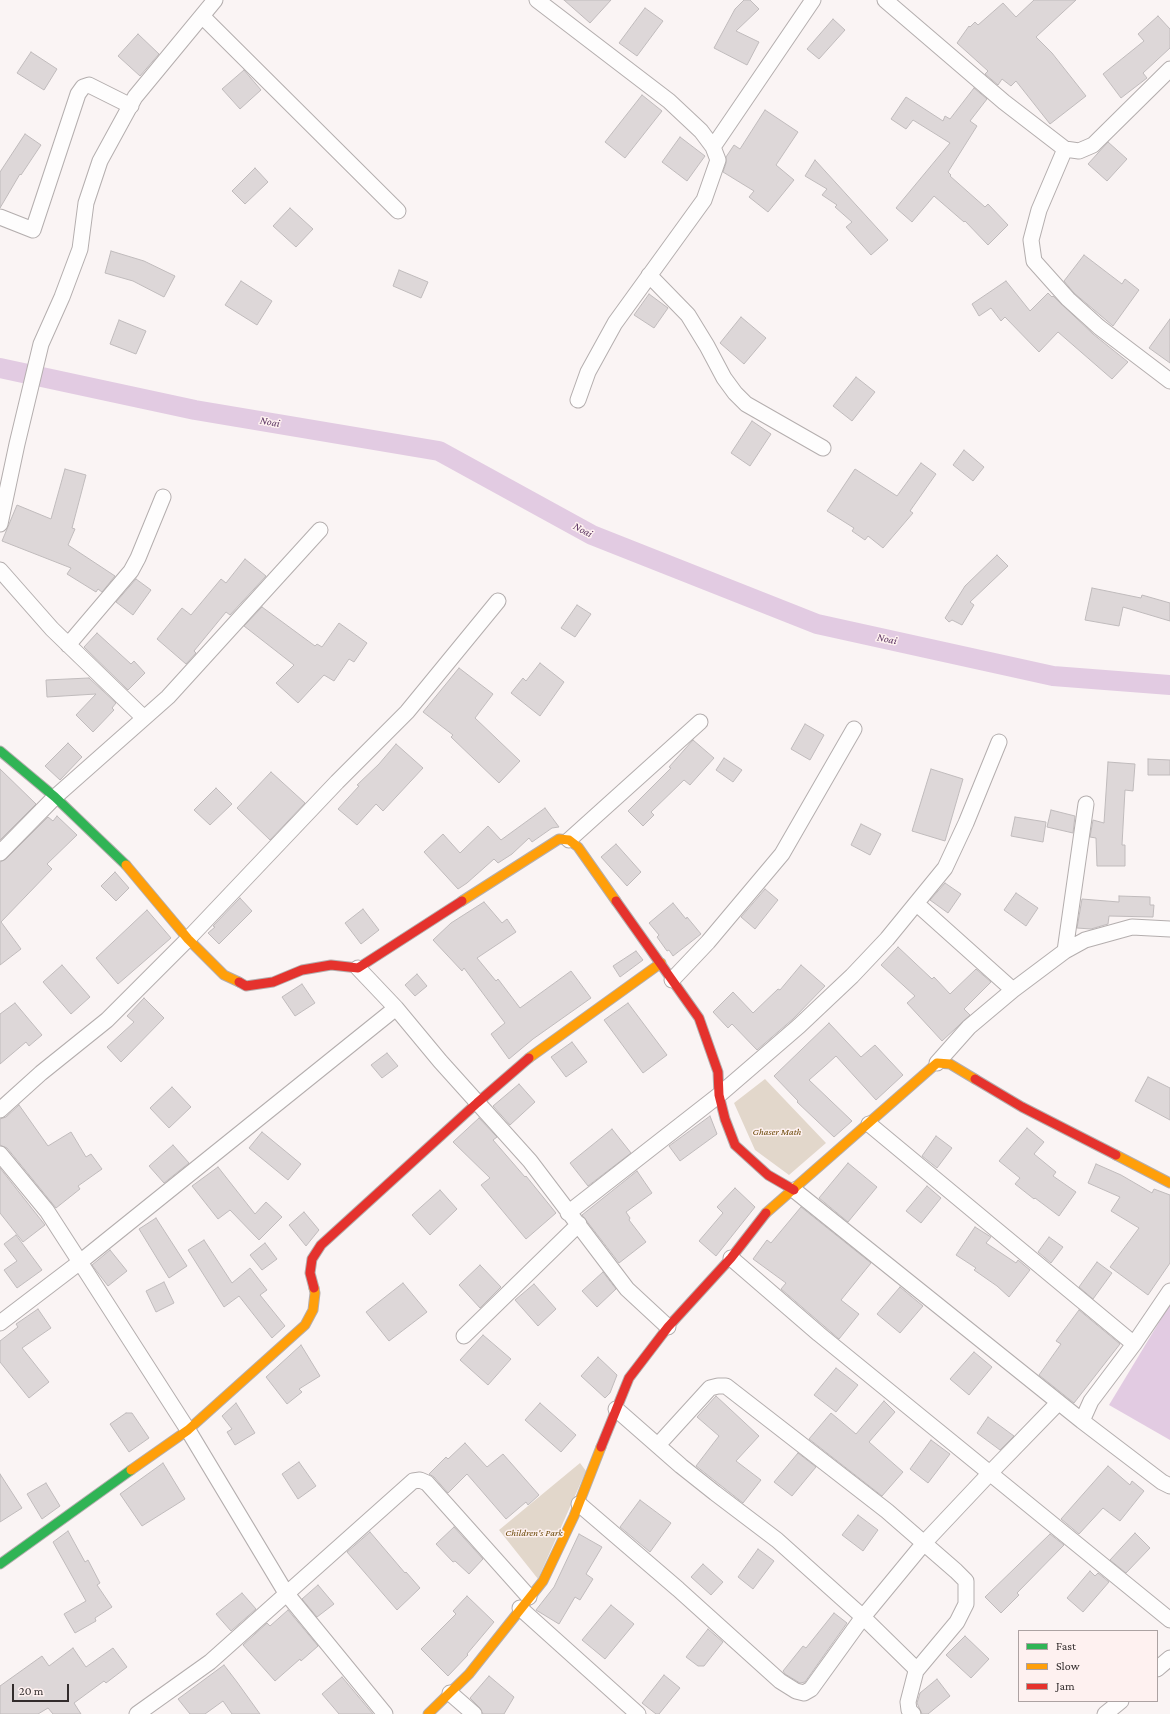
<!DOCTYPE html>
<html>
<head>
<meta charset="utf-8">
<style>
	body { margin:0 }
	#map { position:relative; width:1170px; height:1714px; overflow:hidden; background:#faf4f4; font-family:"Crimson Pro",serif }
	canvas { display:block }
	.legend { position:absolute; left:1018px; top:1630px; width:140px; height:72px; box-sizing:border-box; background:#fef1f0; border:1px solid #aca2a2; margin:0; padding:5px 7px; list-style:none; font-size:12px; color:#322c2c }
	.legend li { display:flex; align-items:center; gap:8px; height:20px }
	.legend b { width:20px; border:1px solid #aca2a2 }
	.scale { position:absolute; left:12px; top:1684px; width:57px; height:18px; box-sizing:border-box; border:2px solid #322c2c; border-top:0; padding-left:5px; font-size:12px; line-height:14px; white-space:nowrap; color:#322c2c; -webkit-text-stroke:3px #fef1f0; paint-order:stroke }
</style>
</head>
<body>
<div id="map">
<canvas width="1170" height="1714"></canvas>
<ul class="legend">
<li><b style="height:5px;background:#30b455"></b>Fast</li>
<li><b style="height:5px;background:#ff9f0a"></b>Slow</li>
<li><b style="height:5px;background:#e5322d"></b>Jam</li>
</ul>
<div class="scale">20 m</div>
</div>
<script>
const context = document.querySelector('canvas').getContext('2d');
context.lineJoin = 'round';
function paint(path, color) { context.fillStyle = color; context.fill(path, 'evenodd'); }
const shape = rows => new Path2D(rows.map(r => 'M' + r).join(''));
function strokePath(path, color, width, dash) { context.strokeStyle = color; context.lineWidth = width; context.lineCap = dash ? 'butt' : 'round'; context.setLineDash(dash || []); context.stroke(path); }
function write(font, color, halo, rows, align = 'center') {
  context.font = font + ' "Crimson Pro",serif'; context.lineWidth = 3; context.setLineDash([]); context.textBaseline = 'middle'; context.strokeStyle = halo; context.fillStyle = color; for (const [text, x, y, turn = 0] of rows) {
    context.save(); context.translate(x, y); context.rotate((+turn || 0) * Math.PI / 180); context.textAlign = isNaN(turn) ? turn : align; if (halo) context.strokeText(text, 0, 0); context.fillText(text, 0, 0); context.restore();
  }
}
paint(shape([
	[765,1079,826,1143,789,1175,755,1150,734,1103],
	[580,1463,586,1471,538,1579,499,1530]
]), '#e2d7cb');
paint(shape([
	[1170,1304,1170,1440,1109,1405]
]), '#e2cbe2');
strokePath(shape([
	[0,368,195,410,439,451,592,535,817,624,1053,676,1170,685]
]), '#e2cbe2', 20);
const building = shape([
	[564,0,611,0,590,23,564,0],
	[744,0,750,0,759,9,736,31,759,42,747,65,714,48,735,9,744,0],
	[1034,0,1076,0,1036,37,1052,53,1086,96,1050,124,1016,81,1011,86,1002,79,998,85,985,74,988,71,957,43,969,26,970,27,975,22,978,25,1003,3,1016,17,1034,0],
	[645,8,663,21,637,56,619,43,645,8],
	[1158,16,1170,29,1170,48,1143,73,1147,78,1121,98,1103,74,1144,41,1138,34,1158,16],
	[833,19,845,30,819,59,807,49,833,19],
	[138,34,159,54,140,76,118,56,138,34],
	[31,52,57,69,44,90,17,73,31,52],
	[244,70,261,90,240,109,222,89,244,70],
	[974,88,987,99,970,121,977,126,948,172,951,175,950,176,985,207,988,204,1008,225,988,245,965,221,964,222,934,196,912,222,896,208,950,143,913,120,906,129,891,119,906,97,943,121,945,116,950,119,974,88],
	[642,95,662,111,625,158,605,142,642,95],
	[765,110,798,132,776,165,794,180,768,212,749,197,754,191,723,172,726,163,726,157,734,145,740,149,765,110],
	[25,134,41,145,21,175,20,174,0,208,0,172,25,134],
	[680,137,705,156,687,181,662,162,680,137],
	[1108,142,1127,159,1107,181,1088,164,1108,142],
	[815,160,888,240,871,255,846,227,852,222,835,207,837,205,822,195,827,189,805,176,815,160],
	[255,168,268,182,245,204,232,191,255,168],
	[290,208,313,229,296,247,273,226,290,208],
	[111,251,144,261,175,276,164,297,133,281,105,273,111,251],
	[1084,255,1122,284,1125,279,1139,290,1113,326,1074,293,1064,281,1084,255],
	[399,270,428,282,421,298,393,286,399,270],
	[241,281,272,301,257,325,225,305,241,281],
	[1006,281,1030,311,1048,293,1052,297,1053,296,1093,334,1128,362,1112,379,1058,332,1039,352,1005,317,1001,321,991,308,979,316,972,304,1006,281],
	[649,294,668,308,654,328,634,315,649,294],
	[741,317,766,338,744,364,720,343,741,317],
	[1170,319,1170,363,1149,348,1170,319],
	[119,320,146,331,136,354,110,344,119,320],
	[856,377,875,392,852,421,833,406,856,377],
	[752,421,771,434,750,466,731,453,752,421],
	[964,450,984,467,973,481,953,465,964,450],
	[921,463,936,474,910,511,913,513,883,548,868,536,865,540,852,531,854,528,827,511,855,469,897,496,921,463],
	[65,469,86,475,72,528,75,529,68,545,115,576,102,592,98,589,96,592,67,574,71,568,2,541,17,505,51,519,65,469],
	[997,555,1008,566,970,602,974,605,962,625,952,620,949,622,945,618,965,586,997,555],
	[245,559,266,576,230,615,226,612,194,651,196,653,186,664,157,639,182,608,191,615,221,579,226,583,245,559],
	[136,579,151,590,133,615,116,602,136,579],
	[1092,588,1141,598,1142,595,1170,603,1170,621,1123,607,1119,626,1085,620,1092,588],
	[577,605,591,614,575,637,561,628,577,605],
	[262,607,315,646,317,644,322,647,339,623,367,643,354,662,349,659,334,681,324,675,298,703,276,683,294,665,244,626,262,607],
	[97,633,131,664,134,661,145,673,128,690,84,647,97,633],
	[540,663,564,682,540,716,511,693,523,678,526,681,540,663],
	[459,668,493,694,475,718,520,761,499,783,451,737,453,735,423,712,459,668],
	[89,678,116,703,112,708,114,710,93,732,76,715,96,694,47,697,46,680,89,678],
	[805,724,824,735,810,760,791,749,805,724],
	[693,740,714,758,690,785,684,780,651,812,654,815,643,826,628,811,671,768,669,767,693,740],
	[68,743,82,757,60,780,45,766,68,743],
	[396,744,423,768,383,811,376,804,357,825,338,809,359,786,357,785,379,764,396,744],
	[724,758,742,770,733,782,716,770,724,758],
	[1148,759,1170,760,1170,775,1148,775,1148,759],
	[1108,762,1135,764,1133,791,1125,790,1122,845,1125,845,1125,866,1097,866,1096,838,1090,837,1093,820,1104,823,1108,762],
	[0,769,36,804,0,840,0,769],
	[931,769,963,779,945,841,912,831,931,769],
	[271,772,305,803,270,840,237,808,271,772],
	[216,788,232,804,210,825,194,810,216,788],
	[545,808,559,827,552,828,532,842,529,838,512,854,498,863,494,859,467,883,458,889,424,852,443,834,460,853,488,826,501,840,545,808],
	[1051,810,1075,816,1073,833,1047,827,1051,810],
	[57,816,77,835,47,864,52,869,1,922,21,949,0,965,0,862,6,859,48,817,53,821,57,816],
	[1015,817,1046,822,1043,842,1011,836,1015,817],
	[861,824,881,834,870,855,851,845,861,824],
	[616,844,641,872,627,886,601,857,616,844],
	[115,872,129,888,116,901,101,886,115,872],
	[945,883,961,894,948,913,930,900,945,883],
	[765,889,778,900,755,929,741,917,765,889],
	[1016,893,1038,908,1026,926,1004,910,1016,893],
	[1119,896,1150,897,1150,905,1154,905,1153,917,1109,916,1108,924,1091,929,1077,928,1082,899,1119,902,1119,896],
	[240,898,252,911,219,944,208,933,215,927,213,926,240,898],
	[484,902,502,923,507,919,516,932,477,958,496,981,498,979,520,1008,571,971,591,998,533,1039,509,1059,491,1034,505,1023,464,968,462,971,433,940,451,923,484,902],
	[673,903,686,919,687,917,701,934,673,956,669,950,667,951,657,937,659,935,649,923,673,903],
	[363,909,379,930,361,944,345,923,363,909],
	[147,910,171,938,118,984,96,958,147,910],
	[898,947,932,979,934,977,950,994,976,969,991,982,964,1009,970,1015,942,1041,907,1003,915,996,881,965,898,947],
	[636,951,643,960,620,977,613,966,636,951],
	[62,965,90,997,71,1014,43,982,62,965],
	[801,965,825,986,793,1019,757,1050,732,1024,728,1028,713,1012,733,992,753,1013,778,989,780,990,801,965],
	[417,974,427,986,415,996,405,985,417,974],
	[302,984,315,1003,295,1016,282,997,302,984],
	[144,998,164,1018,121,1062,107,1047,134,1022,127,1016,144,998],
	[15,1003,42,1035,29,1046,26,1042,0,1064,0,1014,15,1003],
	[628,1003,667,1055,643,1073,604,1020,628,1003],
	[829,1023,861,1057,875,1045,903,1075,876,1100,836,1056,825,1066,809,1080,852,1121,834,1137,797,1102,798,1101,774,1076,829,1023],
	[572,1042,587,1062,566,1077,551,1057,572,1042],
	[387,1053,398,1066,382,1078,371,1065,387,1053],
	[1148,1077,1170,1088,1170,1120,1135,1101,1148,1077],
	[519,1084,535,1102,510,1125,493,1106,519,1084],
	[172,1087,191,1107,169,1128,150,1108,172,1087],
	[19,1105,48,1146,71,1132,86,1157,91,1154,102,1169,78,1186,80,1189,56,1208,7,1148,0,1145,0,1119,6,1117,19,1105],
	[710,1116,717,1134,680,1161,669,1146,710,1116],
	[479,1118,497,1137,493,1140,525,1177,526,1176,556,1213,526,1239,481,1185,490,1178,453,1142,479,1118],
	[1027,1128,1044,1142,1034,1154,1056,1172,1053,1176,1076,1192,1059,1216,1035,1198,1034,1199,1015,1184,1020,1178,999,1161,1027,1128],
	[612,1129,631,1153,588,1186,570,1163,612,1129],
	[262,1132,301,1164,288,1180,249,1148,262,1132],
	[936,1136,952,1148,937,1168,922,1156,936,1136],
	[173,1145,189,1163,164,1183,149,1166,173,1145],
	[848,1163,877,1187,848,1222,819,1198,848,1163],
	[1096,1164,1121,1175,1152,1193,1154,1189,1170,1195,1170,1263,1148,1295,1110,1267,1139,1228,1111,1211,1120,1197,1088,1183,1096,1164],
	[218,1167,255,1214,266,1202,282,1217,259,1240,230,1210,218,1219,192,1186,218,1167],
	[0,1168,45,1225,23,1242,0,1213,0,1168],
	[637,1171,652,1193,626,1212,630,1218,629,1220,646,1242,619,1263,582,1215,637,1171],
	[927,1186,941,1198,921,1223,906,1211,927,1186],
	[735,1188,755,1207,716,1256,699,1241,723,1213,717,1207,735,1188],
	[440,1190,457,1209,430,1235,412,1215,440,1190],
	[801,1207,871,1263,841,1300,859,1314,839,1339,781,1289,786,1283,753,1259,767,1240,771,1243,801,1207],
	[304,1212,319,1230,306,1246,289,1225,304,1212],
	[156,1218,187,1266,169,1278,139,1229,156,1218],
	[975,1227,991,1237,986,1243,1016,1263,1018,1260,1030,1270,1009,1297,997,1286,974,1270,976,1268,956,1255,975,1227],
	[16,1235,42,1270,17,1288,4,1270,17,1261,4,1244,16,1235],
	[1049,1237,1063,1247,1051,1263,1038,1252,1049,1237],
	[204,1240,232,1283,250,1268,267,1290,260,1295,285,1326,272,1338,239,1296,224,1307,188,1250,204,1240],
	[265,1243,277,1259,262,1270,250,1255,265,1243],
	[110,1250,127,1271,108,1286,92,1265,110,1250],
	[1097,1262,1112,1273,1093,1299,1079,1287,1097,1262],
	[480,1265,501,1287,480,1308,459,1285,480,1265],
	[603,1272,616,1289,597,1307,582,1291,603,1272],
	[164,1282,174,1303,156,1312,146,1291,164,1282],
	[403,1283,427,1312,389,1341,366,1312,403,1283],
	[534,1284,556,1309,538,1326,515,1300,534,1284],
	[900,1287,923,1306,900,1333,877,1314,900,1287],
	[38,1309,51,1328,22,1348,49,1382,29,1398,0,1362,0,1341,18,1327,16,1324,38,1309],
	[1079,1310,1120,1344,1074,1403,1039,1375,1061,1344,1056,1341,1079,1310],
	[483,1335,511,1359,488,1385,460,1360,483,1335],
	[301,1345,320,1376,299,1389,302,1392,287,1404,266,1377,301,1345],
	[974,1352,992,1367,969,1395,950,1379,974,1352],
	[598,1357,617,1375,610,1393,605,1398,581,1376,598,1357],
	[836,1368,858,1385,836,1412,814,1395,836,1368],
	[716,1396,759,1436,736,1461,761,1480,743,1503,696,1466,719,1436,697,1417,716,1396],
	[884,1401,895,1412,869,1442,903,1472,882,1496,809,1439,831,1413,856,1434,884,1401],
	[236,1403,255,1433,235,1445,227,1432,232,1429,222,1416,236,1403],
	[540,1403,576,1435,561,1452,525,1420,540,1403],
	[126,1413,132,1413,149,1438,129,1452,110,1424,126,1413],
	[988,1417,1014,1436,1000,1450,977,1433,988,1417],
	[931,1440,950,1454,928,1483,910,1469,931,1440],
	[465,1443,487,1467,503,1454,539,1495,528,1505,526,1502,506,1519,467,1474,448,1493,434,1477,429,1474,446,1457,448,1459,465,1443],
	[798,1453,816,1467,792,1496,774,1482,798,1453],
	[299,1462,316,1486,298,1499,282,1474,299,1462],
	[163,1463,185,1499,142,1526,120,1494,163,1463],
	[1108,1466,1130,1485,1132,1481,1144,1491,1120,1521,1103,1508,1079,1534,1061,1519,1108,1466],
	[0,1474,22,1508,0,1522,0,1474],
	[46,1483,60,1506,42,1519,27,1494,46,1483],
	[640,1500,671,1523,650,1552,620,1527,640,1500],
	[858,1515,878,1530,863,1551,842,1535,858,1515],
	[454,1527,483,1559,469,1574,455,1561,453,1562,436,1544,454,1527],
	[68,1531,85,1562,88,1560,100,1583,97,1585,112,1607,95,1618,96,1621,75,1633,64,1614,86,1601,53,1542,68,1531],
	[370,1532,405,1573,406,1572,420,1588,397,1610,347,1552,370,1532],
	[1135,1533,1150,1548,1126,1573,1110,1560,1135,1533],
	[579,1534,602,1547,586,1574,593,1579,580,1600,575,1597,559,1624,536,1610,554,1587,579,1534],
	[1050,1534,1064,1545,1017,1593,1019,1595,1001,1613,985,1597,1050,1534],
	[758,1549,774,1561,753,1589,738,1577,758,1549],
	[703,1564,723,1582,711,1595,691,1577,703,1564],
	[1090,1571,1095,1576,1098,1573,1109,1582,1083,1612,1067,1598,1090,1571],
	[318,1585,334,1604,317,1617,302,1599,318,1585],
	[242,1593,256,1609,231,1631,216,1614,242,1593],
	[467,1596,494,1622,467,1654,468,1655,448,1676,421,1649,456,1614,453,1611,467,1596],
	[611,1605,634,1624,605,1659,582,1640,611,1605],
	[288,1610,318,1646,301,1661,300,1659,275,1681,243,1645,267,1623,270,1626,288,1610],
	[834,1613,847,1623,805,1682,800,1683,785,1674,783,1671,803,1646,806,1648,834,1613],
	[708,1629,723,1642,704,1666,698,1666,686,1657,708,1629],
	[965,1636,989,1659,971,1678,946,1655,965,1636],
	[73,1648,86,1667,113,1648,127,1667,106,1683,104,1681,74,1703,81,1714,53,1714,48,1708,38,1714,0,1714,0,1686,42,1656,49,1666,73,1648],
	[224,1665,237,1682,260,1714,232,1714,223,1701,205,1714,190,1714,178,1699,224,1665],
	[664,1675,680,1688,659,1714,656,1714,642,1703,664,1675],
	[489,1676,514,1697,504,1714,483,1714,480,1708,470,1698,489,1676],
	[342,1677,373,1714,339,1714,322,1694,342,1677],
	[937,1679,950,1696,928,1714,922,1714,917,1703,920,1693,937,1679]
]);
paint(building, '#ddd7d8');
strokePath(building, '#c0bbbc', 1);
const street = shape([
	[537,0,669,101,701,131,713,147,718,160,704,200,615,323,588,372,578,400],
	[885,0,1004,102,1065,149,1079,151,1093,145,1170,69],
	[202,16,398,211],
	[713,147,813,0],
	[1065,149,1039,210,1031,240,1034,261,1068,299,1099,327,1170,381],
	[0,217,33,230,78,94,83,87,89,85,131,106],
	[649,275,688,315,707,346,724,378,735,393,746,404,823,448],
	[0,524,17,444,41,344,62,297,80,249,86,203,100,161,135,97,215,0],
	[0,570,52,629,144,718],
	[68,645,131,571,138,558,163,497],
	[569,840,700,722],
	[0,853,55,797,168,697,320,530],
	[917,904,1013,990],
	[1065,951,1086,804],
	[358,968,396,1008,440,1061,530,1161,627,1289,668,1327],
	[672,980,708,942,782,854,854,729],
	[937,1063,969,1027,1013,990,1065,951,1085,940,1132,927,1170,929],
	[0,1110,41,1073,107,1020,188,939,337,782,407,712,498,601],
	[869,1124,1134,1344,1091,1401,1082,1421,1162,1482,1170,1486],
	[0,1154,47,1211,80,1262,188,1430,286,1593,385,1714],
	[794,1190,1082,1421],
	[568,1213,719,1095,799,1026,852,976,887,939,945,868,966,823,999,742],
	[731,1258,819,1334,1170,1620],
	[0,1323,80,1262,396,1008],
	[464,1336,579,1224],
	[1134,1344,1170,1291],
	[616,1409,681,1466,715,1493,777,1540,863,1617,914,1667,916,1671,908,1702,909,1710,913,1714],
	[658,1445,710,1388,718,1386,726,1386,887,1511,956,1571,966,1581,966,1604,957,1622,916,1671],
	[579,1504,678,1589,780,1681,796,1691,804,1693,811,1689,863,1617,924,1543,990,1473,1058,1403],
	[520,1608,638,1714],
	[1157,1669,1170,1658],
	[450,1693,474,1714],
	[137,1714,210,1662,413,1481,420,1480,427,1483,529,1597],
	[1105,1714,1121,1701]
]);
const fast = shape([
	[0,751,55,797,126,865],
	[0,1564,131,1470]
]);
const slow = shape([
	[126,865,188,939,224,975,239,982],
	[462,901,559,839,569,840,578,847,616,901],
	[529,1058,661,963],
	[1116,1155,1170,1183],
	[766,1213,937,1063,950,1064,975,1079],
	[131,1470,188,1430,305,1325,313,1310,315,1293,314,1288],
	[428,1714,469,1674,543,1581,574,1516,601,1447]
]);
const jam = shape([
	[616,901,699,1018,718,1072,719,1095,725,1119,735,1145,768,1175,794,1190],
	[239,982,246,986,273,982,302,970,331,965,358,968,462,901],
	[975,1079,1022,1107,1116,1155],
	[314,1288,310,1273,312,1259,321,1245,477,1103,529,1058],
	[601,1447,629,1378,668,1327,731,1258,766,1213]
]);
strokePath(street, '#b4aeae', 17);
strokePath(fast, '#b4aeae', 11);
strokePath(slow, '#b4aeae', 11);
strokePath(jam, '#b4aeae', 11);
strokePath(street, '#fefdfd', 15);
strokePath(fast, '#30b455', 9);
strokePath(slow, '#ff9f0a', 9);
strokePath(jam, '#e5322d', 9);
write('italic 10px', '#6e4c0d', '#fef1f0', [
	["Ghaser Math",777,1132],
	["Children's Park",534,1533]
]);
write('italic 11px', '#5e3764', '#fef1f0', [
	["Noai",270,422,10],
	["Noai",583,530,28],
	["Noai",887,639,12]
]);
</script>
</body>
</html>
